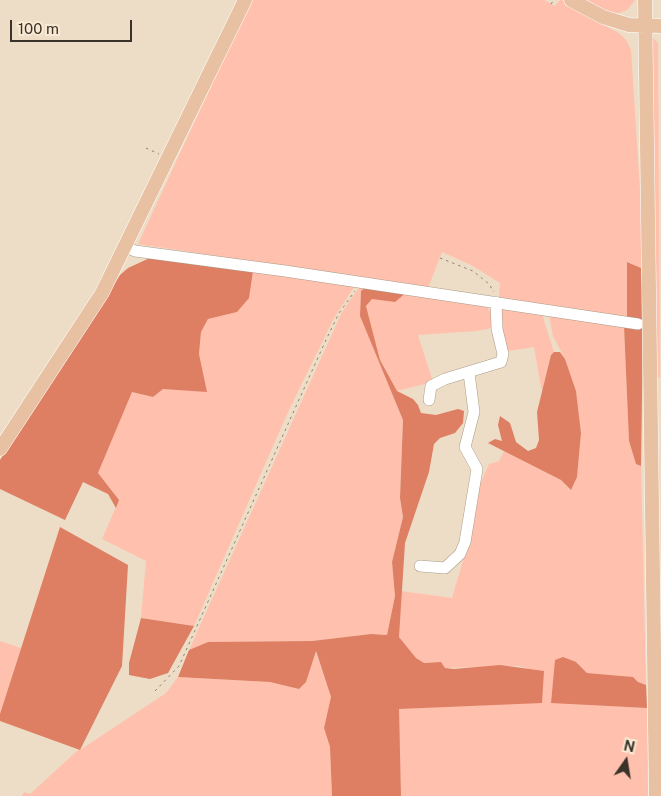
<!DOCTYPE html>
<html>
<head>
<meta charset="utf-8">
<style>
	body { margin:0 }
	#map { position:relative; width:661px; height:796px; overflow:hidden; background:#edddc6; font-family:"Public Sans",sans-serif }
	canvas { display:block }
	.north { position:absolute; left:601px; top:736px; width:50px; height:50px; -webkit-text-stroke:4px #faead3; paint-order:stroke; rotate:13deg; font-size:14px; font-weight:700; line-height:20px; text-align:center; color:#39332a }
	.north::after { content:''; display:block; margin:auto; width:18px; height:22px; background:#39332a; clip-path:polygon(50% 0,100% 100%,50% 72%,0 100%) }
	.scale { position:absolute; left:10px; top:20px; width:122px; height:22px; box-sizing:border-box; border:2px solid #39332a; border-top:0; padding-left:6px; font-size:15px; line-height:18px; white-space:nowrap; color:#39332a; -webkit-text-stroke:4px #faead3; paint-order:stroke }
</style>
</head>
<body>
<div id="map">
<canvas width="661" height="796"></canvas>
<div class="north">N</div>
<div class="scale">100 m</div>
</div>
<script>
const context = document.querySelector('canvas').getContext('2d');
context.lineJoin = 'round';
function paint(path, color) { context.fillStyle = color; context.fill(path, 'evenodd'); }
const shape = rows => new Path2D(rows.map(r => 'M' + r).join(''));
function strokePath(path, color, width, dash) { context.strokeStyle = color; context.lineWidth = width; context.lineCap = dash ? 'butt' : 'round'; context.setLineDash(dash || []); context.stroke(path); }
paint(shape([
	[251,0,544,0,555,6,560,0,562,0,575,10,619,33,627,41,631,50,641,206,643,285,641,268,628,262,627,319,499,299,500,283,471,265,442,252,428,288,138,244],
	[585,0,635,0,627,10,619,13,611,13],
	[652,37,658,43,660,377,656,377],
	[253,271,356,284,334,318,288,412,194,626,141,618,146,561,102,539,119,500,98,473,132,392,153,397,163,389,206,390,199,354,201,332,208,319,237,312],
	[360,286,366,287,361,291,360,316,403,420,400,498,403,517,392,562,395,596,387,635,371,634,312,641,208,642,189,650,342,312],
	[407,292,485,303,491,314,492,328,477,331,418,335,433,382,397,391,380,360,366,306,372,299,399,297],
	[500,309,542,314,554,352,551,355,542,392,534,347,508,351,504,343],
	[549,315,624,326,629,441,636,464,641,466,646,685,638,682,632,677,587,673,576,662,554,675,551,702,647,708,648,796,401,796,398,709,542,702,529,669,518,666,444,668,441,662,424,663,416,658,399,637,401,591,452,598,465,554,475,496,489,464,499,461,504,451,561,480,570,490,577,477,581,433,576,391,565,359,553,336],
	[0,641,21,648,0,714],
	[315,650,331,697,324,728,330,747,332,796,22,796,24,792,30,794,78,750,80,750,166,693,178,677,270,682,299,689,306,682]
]), '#ffc0ae');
paint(shape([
	[154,256,253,271,249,298,237,312,208,319,201,332,199,354,207,392,163,389,153,397,132,392,98,473,119,500,116,508,108,494,83,482,65,520,0,489,0,460,120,275,128,268],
	[627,262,641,268,644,321,627,319],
	[366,287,407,292,395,302,372,299,366,306,380,360,397,391,413,399,418,405,421,413,436,415,458,409,464,411,463,423,455,433,440,438,434,444,429,472,405,543,399,637,416,658,424,663,441,662,445,668,454,669,500,665,544,671,542,703,399,709,401,796,332,796,330,747,324,728,331,697,316,651,306,682,299,689,270,682,178,677,189,650,208,642,312,641,371,634,387,635,395,596,392,562,403,517,400,498,403,420,360,316,361,291],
	[624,326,643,328,641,466,636,464,629,441],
	[554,352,560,352,565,359,576,391,581,433,577,477,571,490,561,480,488,443,495,439,502,441,498,425,500,416,510,423,516,442,528,451,536,448,539,440,537,412,551,355],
	[60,527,128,565,122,666,80,750,0,721,0,714],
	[141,618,194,626,168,673,150,679,129,675,129,663],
	[563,657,576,662,587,673,633,677,638,682,646,685,647,708,551,703,555,660]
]), '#de7e63');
const minor = shape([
	[126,247,135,251,285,271,638,324],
	[429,400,431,386,445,379,501,362,503,354,497,329,496,302],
	[420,566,445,568,460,554,465,542,477,469,465,447,474,412,469,373]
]);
const major = shape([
	[571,0,603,17,629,25,661,26],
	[645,0,656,796],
	[0,449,102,293,245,0]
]);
strokePath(minor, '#aa9b86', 12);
strokePath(major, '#fff', 15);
strokePath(shape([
	[551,4,554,0],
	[146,148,159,154],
	[440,258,473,271,489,284,494,292],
	[155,691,179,666,325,342,339,313,355,291]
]), '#8c8172', 1, [2.5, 4]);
strokePath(minor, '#fff', 11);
strokePath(major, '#e8c1a3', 14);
</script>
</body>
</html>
